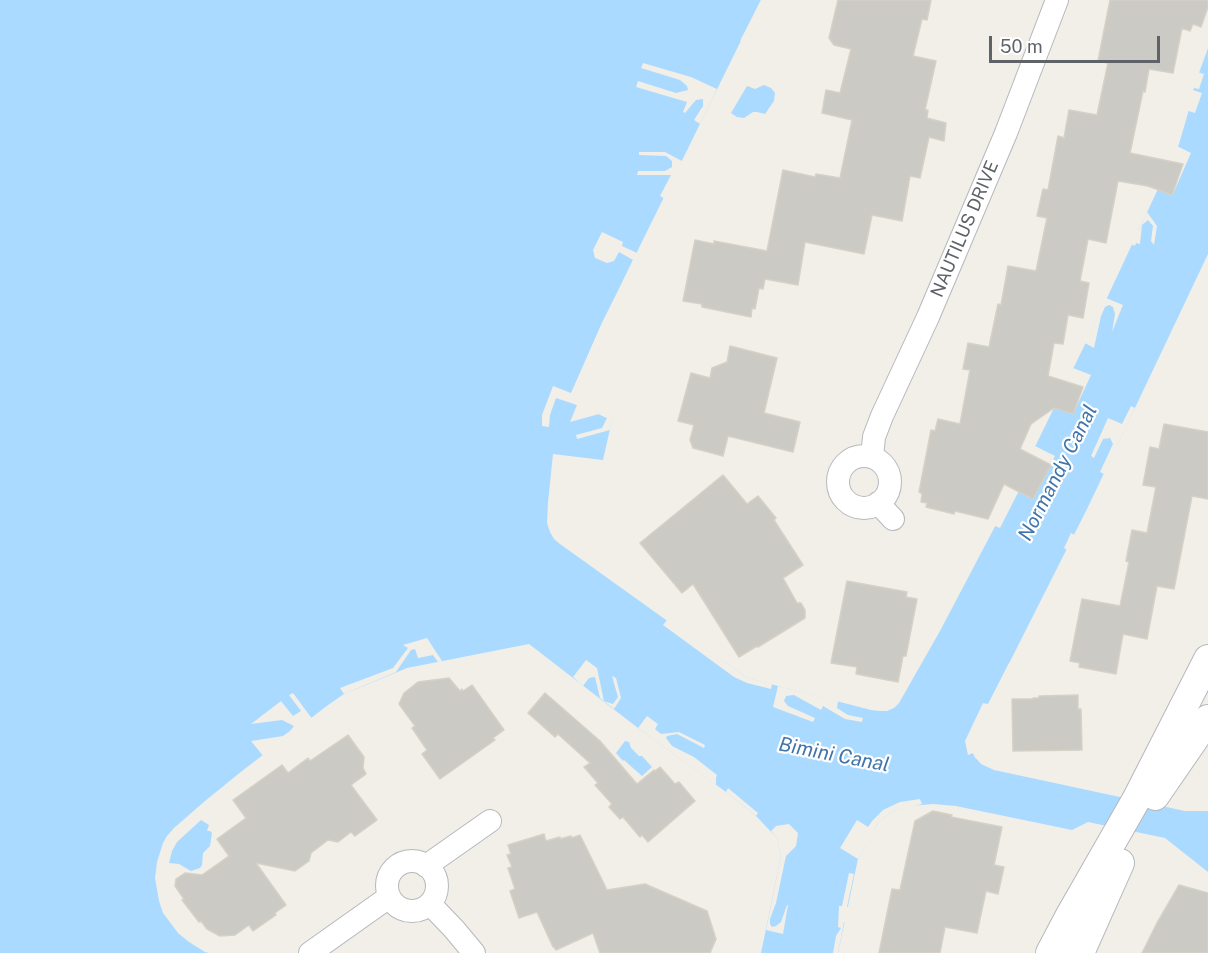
<!DOCTYPE html>
<html>
<head>
<meta charset="utf-8">
<style>
	body { margin:0 }
	#map { position:relative; width:1208px; height:953px; overflow:hidden; background:#f1efe8; font-family:"Public Sans",sans-serif }
	canvas { display:block }
	.scale { position:absolute; left:989px; top:36px; width:171px; height:27px; box-sizing:border-box; border:3px solid #5f6368; border-top:0; padding-left:8px; font-size:18px; line-height:21px; white-space:nowrap; color:#5f6368; -webkit-text-stroke:4px #fff; paint-order:stroke }
</style>
</head>
<body>
<div id="map">
<canvas width="1208" height="953"></canvas>
<div class="scale">50 m</div>
</div>
<script>
const context = document.querySelector('canvas').getContext('2d');
context.lineJoin = 'round';
function paint(path, color) { context.fillStyle = color; context.fill(path, 'evenodd'); }
const shape = rows => new Path2D(rows.map(r => 'M' + r).join(''));
function strokePath(path, color, width, dash) { context.strokeStyle = color; context.lineWidth = width; context.lineCap = dash ? 'butt' : 'round'; context.setLineDash(dash || []); context.stroke(path); }
function write(font, color, halo, rows, align = 'center') {
  context.font = font + ' "Public Sans",sans-serif'; context.lineWidth = 4.5; context.setLineDash([]); context.textBaseline = 'middle'; context.strokeStyle = halo; context.fillStyle = color; for (const [text, x, y, turn = 0] of rows) {
    context.save(); context.translate(x, y); context.rotate((+turn || 0) * Math.PI / 180); context.textAlign = isNaN(turn) ? turn : align; if (halo) context.strokeText(text, 0, 0); context.fillText(text, 0, 0); context.restore();
  }
}
paint(shape([
	[0,0,761,0,602,323,568,401,612,420,603,460,553,454,548,502,547,523,550,532,554,539,560,544,747,678,871,710,880,711,887,711,894,708,899,703,940,631,1010,498,1092,330,1179,144,1188,113,1192,88,1199,73,1208,48,1208,254,1087,509,988,705,972,738,972,751,975,757,981,764,994,770,1185,811,1208,811,1208,872,1165,838,1088,822,1072,830,956,806,933,804,910,806,892,811,878,823,858,859,838,953,761,953,781,856,777,838,756,816,726,792,638,728,529,644,407,668,344,694,328,705,242,771,205,801,174,828,167,836,163,843,157,862,155,878,159,901,163,913,178,933,189,942,205,952,209,953,0,953],
	[764,85,771,88,775,93,774,101,765,114,757,112,753,112,744,118,737,117,731,113,747,86,755,89],
	[625,741,629,742,631,748,639,756,642,756,652,767,642,776,624,760,623,761,616,753],
	[201,820,209,825,207,831,210,831,212,833,210,846,203,853,202,865,200,868,191,871,179,864,169,863,172,851,177,842]
]), '#aadaff');
paint(shape([
	[761,0,764,0,764,1,743,42,740,41],
	[643,63,691,77,717,89,700,124,694,120,703,106,703,99,696,100,685,113,683,112,687,102,636,87,638,81,676,93,688,90,687,86,680,80,641,68],
	[1197,72,1204,74,1199,89,1194,88,1193,90,1202,93,1195,113,1185,110,1189,87],
	[1177,146,1191,153,1173,194,1159,188],
	[639,152,665,152,682,161,678,169,681,171,667,200,660,196,671,175,637,175,638,171,665,171,672,167,672,161,666,156,639,155],
	[1147,212,1157,226,1154,245,1151,241,1153,226,1148,220,1142,225,1140,244,1136,243,1135,246,1129,243,1136,229,1139,230],
	[653,221,656,222,620,293,618,292,633,260,619,252,614,261,607,263,595,258,593,250,602,232,623,242,622,246,637,253],
	[1106,298,1123,305,1112,332,1115,314,1113,307,1109,305,1105,307,1101,316,1094,348,1083,342,1089,329,1092,330],
	[614,300,617,301,605,324,571,400,613,417,610,430,577,439,576,435,602,428,607,418,599,414,570,422,577,405,556,398,550,415,549,427,542,426,542,415,553,386,571,393,602,323],
	[1073,368,1091,375,1074,412,1056,404],
	[1131,406,1135,408,1104,474,1100,472,1113,444,1110,438,1103,439,1094,458,1091,456,1108,418,1122,424],
	[1035,446,1055,456,1035,495,1034,495,1034,461,1000,528,995,526],
	[1071,533,1077,536,1054,583,1052,581,1067,550,1064,548],
	[667,620,747,678,772,684,771,689,747,683,734,677,663,625],
	[427,638,442,661,438,662,433,655,418,658,415,649,411,650,396,672,344,694,340,688,393,668,408,648,403,645],
	[586,660,597,668,604,701,613,704,618,697,612,676,616,678,621,698,614,709,600,698,595,677,589,678,583,686,573,677],
	[1009,663,1012,664,989,711,986,710,974,735,976,737,974,744,975,750,978,758,976,759,973,753,968,755,965,741,983,703,988,704],
	[778,686,838,701,837,708,848,715,863,718,862,722,845,719,823,706,821,710,794,695,786,696,784,701,788,706,815,718,813,722,773,707],
	[293,693,313,720,264,757,251,741,283,736,290,731,294,726,282,720,251,724,281,701,293,716,301,711,289,695],
	[647,716,658,724,655,729,661,734,679,732,705,745,704,748,677,734,667,736,666,738,672,746,694,757,717,775,716,778,716,785,638,728],
	[728,788,758,813,756,816,726,792],
	[920,799,922,804,892,811,878,823,874,830,876,831,868,846,866,845,858,859,840,848,857,820,868,827,873,820,883,810,900,802],
	[789,824,798,833,796,846,786,856,776,903,770,919,770,924,772,927,776,926,781,922,787,905,788,905,783,934,766,930,781,856,777,838,771,831,776,826],
	[849,873,854,874,847,907,850,908,847,922,844,922,838,953,833,953,836,936,841,928,838,927,839,906,842,906]
]), '#f1efe8');
const building = shape([
	[838,0,931,0,927,20,922,19,913,56,936,61,925,110,928,110,927,118,946,123,944,141,929,137,920,178,910,176,902,221,872,215,864,254,805,242,798,285,765,279,763,289,759,288,755,309,752,308,751,317,702,307,702,304,683,301,695,240,714,244,714,241,767,251,783,170,815,177,816,174,840,178,852,120,822,113,826,90,840,93,851,49,834,45,829,38,838,0],
	[1110,0,1208,0,1208,7,1201,27,1193,24,1190,31,1182,28,1173,73,1149,69,1145,92,1143,91,1130,153,1183,164,1172,195,1148,186,1118,181,1106,243,1088,239,1080,281,1089,283,1083,318,1068,315,1063,344,1054,343,1048,376,1083,387,1073,414,1054,408,1031,424,1020,449,1051,465,1033,499,1004,484,988,519,955,511,954,514,926,507,927,503,921,502,922,494,919,492,931,430,935,431,938,419,960,424,970,370,963,369,968,343,989,347,998,304,1001,305,1008,266,1036,271,1047,218,1037,216,1043,189,1048,190,1058,136,1064,138,1069,110,1097,115,1108,63,1098,61,1110,0],
	[730,346,777,358,764,413,800,422,793,452,728,436,723,456,693,448,690,440,694,425,678,421,691,373,710,378,712,368,727,362,730,346],
	[1164,424,1208,432,1208,499,1192,496,1174,589,1157,586,1147,639,1123,634,1116,674,1079,667,1080,663,1070,661,1082,599,1120,606,1129,562,1126,561,1132,530,1147,533,1156,487,1143,485,1150,447,1159,449,1164,424],
	[723,475,747,504,758,496,776,518,774,520,803,565,783,578,797,603,801,603,805,610,805,618,758,647,757,646,739,657,693,584,682,593,640,543,723,475],
	[847,581,907,592,906,597,917,599,906,656,903,656,898,682,856,674,857,667,831,663,847,581],
	[449,678,460,691,462,689,463,691,472,685,504,730,493,738,495,740,440,779,422,754,427,750,412,728,415,726,399,704,404,693,418,682,449,678],
	[545,693,600,741,637,784,654,770,655,771,660,767,675,784,679,782,695,801,648,842,642,835,640,837,623,817,620,819,609,807,612,804,595,785,598,783,584,767,590,763,558,734,555,737,528,713,545,693],
	[1078,695,1078,709,1081,709,1082,750,1013,751,1012,699,1033,699,1033,698,1039,698,1039,696,1078,695],
	[348,735,364,757,363,768,366,774,351,785,377,820,355,836,351,832,338,842,328,840,311,853,309,861,295,871,256,863,286,905,275,913,276,915,253,931,249,925,235,935,220,936,207,929,201,921,199,922,182,900,184,899,175,886,176,879,185,873,202,875,229,856,217,839,246,818,233,800,282,765,288,773,308,758,310,761,348,735],
	[933,811,952,815,951,817,1002,827,994,865,1004,867,998,894,986,891,977,933,945,927,940,953,879,953,892,889,900,890,915,821,933,811],
	[544,834,546,841,560,837,560,839,571,836,572,838,580,835,607,890,645,884,707,911,716,939,710,953,600,953,593,933,556,950,554,947,553,947,537,912,519,918,510,891,515,889,508,868,512,867,507,855,511,854,508,845,544,834],
	[1179,885,1208,893,1208,953,1142,953,1157,923,1179,885]
]);
paint(building, '#cccac5');
strokePath(building, '#d6d1c6', 1.5);
const minor = shape([
	'838 482a26 26 0 1 1 52 0a26 26 0 1 1-52 0Z',
	[872,457,874,437,882,416,928,317,1006,133,1057,0],
	[878,503,893,519],
	'387 886a25 25 0 1 1 50 0a25 25 0 1 1-50 0Z',
	[426,866,490,821],
	[430,904,454,929,474,953],
	[310,953,389,897]
]);
const tertiary = shape([
	[1155,796,1208,719],
	[1050,953,1069,917,1136,800,1208,659],
	[1080,953,1120,863]
]);
strokePath(minor, '#b5b8bc', 24);
strokePath(tertiary, '#b5b8bc', 30);
strokePath(minor, '#fff', 22);
strokePath(tertiary, '#fff', 28);
write('18px', '#5f6368', '#fff', [
	["NAUTILUS DRIVE",965,229,-67]
]);
write('italic 20px', '#4174aa', '#fff', [
	["Normandy Canal",1058,473,-63],
	["Bimini Canal",834,755,11]
]);
</script>
</body>
</html>
